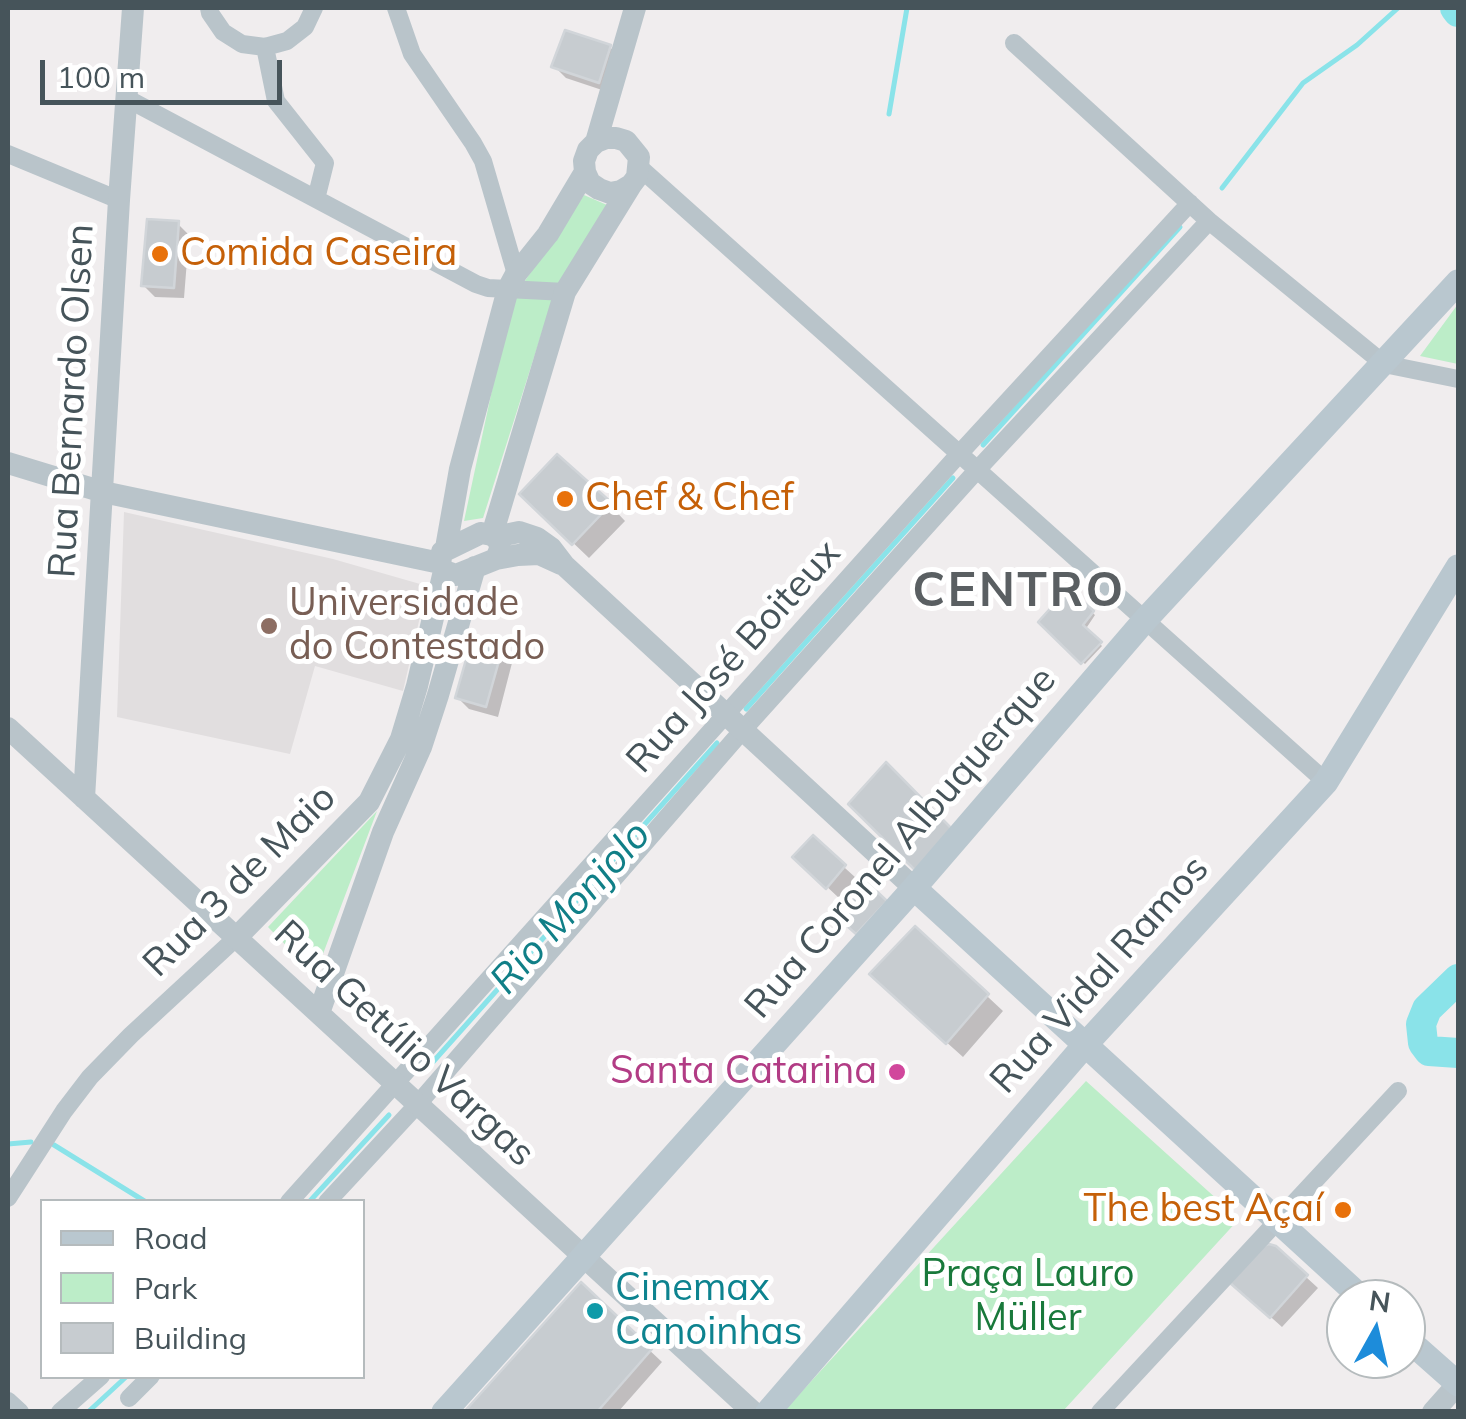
<!DOCTYPE html>
<html>
<head>
<meta charset="utf-8">
<style>
	body { margin:0 }
	#map { position:relative; width:1466px; height:1419px; overflow:hidden; background:#f0edee; font-family:Mulish,sans-serif }
	canvas { display:block }
	.frame { position:absolute; inset:0; border:10px solid #46545a; pointer-events:none }
	.legend { position:absolute; left:40px; top:1199px; width:325px; height:180px; box-sizing:border-box; background:#fff; border:2px solid #b5bbbd; margin:0; padding:12px 18px; list-style:none; font-size:30px; color:#46545a }
	.legend li { display:flex; align-items:center; gap:20px; height:50px }
	.legend b { width:50px; border:2px solid #b5bbbd }
	.north { position:absolute; left:1326px; top:1279px; width:100px; height:100px; box-sizing:border-box; background:#fff; border:2px solid #b5bbbd; border-radius:50%; rotate:8deg; font-size:28px; font-weight:700; line-height:40px; text-align:center; color:#46545a }
	.north::after { content:''; display:block; margin:auto; width:35px; height:45px; background:#1d8cda; clip-path:polygon(50% 0,100% 100%,50% 72%,0 100%) }
	.scale { position:absolute; left:40px; top:60px; width:242px; height:45px; box-sizing:border-box; border:5px solid #46545a; border-top:0; padding-left:12px; font-size:30px; line-height:35px; white-space:nowrap; color:#46545a; -webkit-text-stroke:8px #fff; paint-order:stroke }
</style>
</head>
<body>
<div id="map">
<canvas width="1466" height="1419"></canvas>
<div class="frame"></div>
<ul class="legend">
<li><b style="height:12px;background:#b9c7cf"></b>Road</li>
<li><b style="height:28px;background:#bcedc8"></b>Park</li>
<li><b style="height:28px;background:#c7ccd0"></b>Building</li>
</ul>
<div class="north">N</div>
<div class="scale">100 m</div>
</div>
<script>
const context = document.querySelector('canvas').getContext('2d');
context.lineJoin = 'round';
function paint(path, color) { context.fillStyle = color; context.fill(path, 'evenodd'); }
const shape = rows => new Path2D(rows.map(r => 'M' + r).join(''));
function strokePath(path, color, width, dash) { context.strokeStyle = color; context.lineWidth = width; context.lineCap = dash ? 'butt' : 'round'; context.setLineDash(dash || []); context.stroke(path); }
function write(font, color, halo, rows, align = 'center') {
  context.font = font + ' Mulish,sans-serif'; context.lineWidth = 10; context.setLineDash([]); context.textBaseline = 'middle'; context.strokeStyle = halo; context.fillStyle = color; for (const [text, x, y, turn = 0] of rows) {
    context.save(); context.translate(x, y); context.rotate((+turn || 0) * Math.PI / 180); context.textAlign = isNaN(turn) ? turn : align; if (halo) context.strokeText(text, 0, 0); context.fillText(text, 0, 0); context.restore();
  }
}
paint(shape([
	[124,512,333,559,427,586,403,691,315,666,290,754,117,717]
]), '#e1dedf');
paint(shape([
	[584,195,607,205,543,329,483,518,464,521,511,301],
	[1458,304,1458,364,1420,356],
	[377,811,315,975,268,927],
	[1086,1081,1239,1219,1063,1411,783,1412]
]), '#bcedc8');
paint(shape([
	[610,47,621,59,611,93,566,78,554,66],
	[178,224,189,235,184,298,155,297,144,286],
	[522,494,610,505,625,521,589,558],
	[1072,595,1095,615,1085,630,1102,646,1085,664,1041,622,1060,608],
	[501,652,512,663,498,717,469,709,457,697],
	[813,839,856,878,839,898,795,857],
	[915,929,1003,1011,963,1057,887,989],
	[1306,1277,1318,1288,1282,1327,1245,1294],
	[581,1286,662,1362,618,1412,468,1412]
]), '#0003');
strokePath(shape([
	[889,114,907,8],
	[1222,188,1303,83,1357,45,1398,8],
	[983,445,1180,227],
	[746,709,953,478],
	[424,1072,717,743],
	[8,1144,31,1142],
	[54,1145,146,1202],
	[309,1202,389,1115],
	[88,1412,127,1376]
]), '#8ae3e9', 5);
strokePath(shape([
	[1455,8,1458,12],
	[1458,979,1427,1009,1421,1024,1423,1043,1429,1051,1458,1053]
]), '#8ae3e9', 30);
const building = shape([
	[565,30,611,45,599,83,551,67,565,30],
	[147,219,179,221,174,288,141,286,147,219],
	[557,454,612,503,572,545,519,494,557,454],
	[1071,591,1094,611,1083,625,1102,642,1081,664,1038,622,1056,602,1060,605,1071,591],
	[471,642,502,650,486,707,455,698,471,642],
	[886,762,951,828,918,873,848,804,886,762],
	[813,835,846,865,826,889,792,857,813,835],
	[868,883,887,901,856,934,837,917,868,883],
	[915,926,989,994,946,1044,869,974,915,926],
	[1269,1244,1276,1246,1308,1275,1270,1318,1230,1283,1263,1246,1269,1244],
	[581,1282,652,1349,597,1412,464,1412,581,1282]
]);
paint(building, '#c7ccd0');
strokePath(building, '#d1d5d9', 2.5);
strokePath(shape([
	[209,8,210,13,223,32,242,44,265,47,287,41,305,27,314,8],
	[396,8,412,54,473,143,483,161,516,274],
	[1014,43,1209,221,1384,364,1458,379],
	[265,47,276,101,325,163,316,199],
	[126,98,476,284,488,288,565,292],
	[8,154,119,200],
	[639,167,1326,782],
	[8,1198,64,1111,90,1077,131,1035,237,937],
	[289,1202,960,453,1190,203],
	[327,1202,417,1105,742,731,978,469,1209,221],
	[129,1398,151,1376],
	[8,1401,20,1412],
	[60,1412,101,1376],
	[1100,1412,1398,1091]
]), '#b9c4ca', 18);
strokePath(shape([
	[596,142,635,8],
	[8,463,103,492,440,563],
	[481,533,492,535,499,541,500,549,496,559,456,575,444,571,440,563,442,552,481,533],
	[492,535,565,292,631,185],
	[495,537,519,532,537,538,551,548,564,565,914,888],
	[446,548,460,469,508,289,516,274,548,234,585,172,584,161,588,150,596,142,606,138,616,138,626,141,639,157,637,177,631,185,621,191,610,193,599,189,590,183,585,172],
	[496,559,518,555,539,554,561,564],
	[8,728,753,1412],
	[84,798,119,200,133,8],
	[237,937,369,802,401,739,417,686,444,571],
	[319,1013,383,832,421,747,438,695,475,567],
	[1433,1412,1457,1385]
]), '#b9c4ca', 22);
strokePath(shape([
	[914,888,1363,1299],
	[1406,1338,1458,1384],
	[444,1412,914,888,1145,620,1458,282],
	[768,1412,1085,1045,1326,782,1458,567]
]), '#b9c7cf', 25);
for (const [x, y, r, color] of [
	[160,254,10,"#e8710a"],
	[565,499,10,"#e8710a"],
	[269,626,10,"#8d6e63"],
	[897,1072,10,"#d1479c"],
	[1343,1210,10,"#e8710a"],
	[595,1311,10,"#0f9aa8"]
]) { const dot = new Path2D(); dot.arc(x, y, r, 0, 2 * Math.PI); context.fillStyle = color; context.fill(dot); strokePath(dot, '#fff', 4); }
write('38px', '#c56008', '#fff', [
	["Comida Caseira",180,254],
	["Chef & Chef",585,499],
	["The best Açaí",1323,1210,"right"]
], 'left');
write('38px', '#46545a', '#fff', [
	["Rua Bernardo Olsen",72,401,-87],
	["Rua José Boiteux",734,657,-48],
	["Rua Coronel Albuquerque",901,843,-49],
	["Rua 3 de Maio",240,881,-45],
	["Rua Vidal Ramos",1100,975,-48],
	["Rua Getúlio Vargas",404,1044,43]
]);
write('38px', '#785e54', '#fff', [
	["Universidade",289,604],
	["do Contestado",289,648]
], 'left');
write('38px', '#b23c85', '#fff', [
	["Santa Catarina",877,1072]
], 'right');
write('38px', '#19793b', '#fff', [
	["Praça Lauro",1028,1275],
	["Müller",1028,1319]
]);
write('38px', '#0d838f', '#fff', [
	["Cinemax",615,1289],
	["Canoinhas",615,1333]
], 'left');
write('italic 40px', '#107f87', '#fff', [
	["Rio Monjolo",571,908,-48]
]);
context.letterSpacing = '2.5px';
write('bold 48px', '#5a5f62', '#fff', [
	["CENTRO",1019,592]
]);
context.letterSpacing = '0px';
</script>
</body>
</html>
